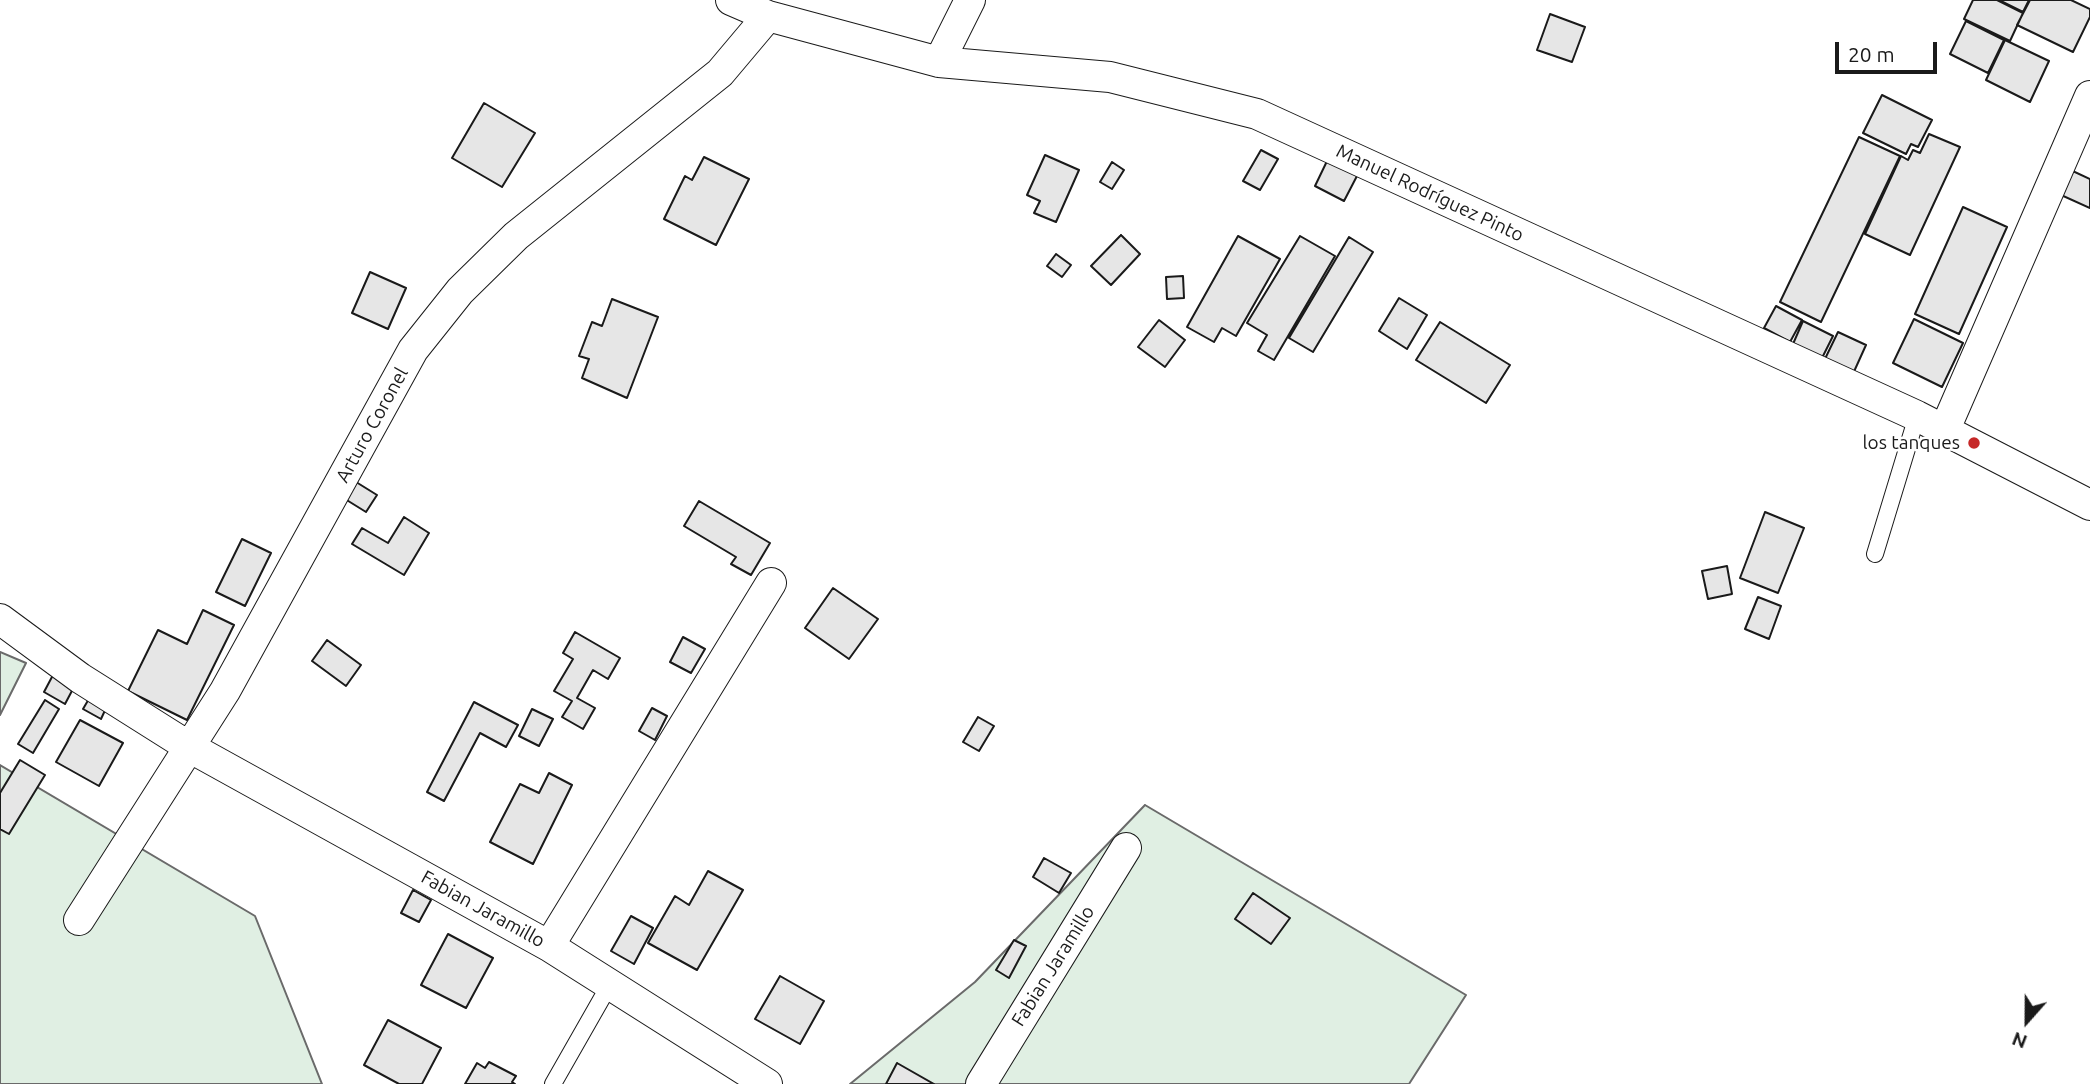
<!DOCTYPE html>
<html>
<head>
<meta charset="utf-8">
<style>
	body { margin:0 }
	#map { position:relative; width:2090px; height:1084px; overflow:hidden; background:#fff; font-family:Ubuntu,sans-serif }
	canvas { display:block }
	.north { position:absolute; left:1992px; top:986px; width:70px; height:70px; -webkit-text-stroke:5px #fff; paint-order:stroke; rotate:201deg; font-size:19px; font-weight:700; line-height:28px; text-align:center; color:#1a1a1a }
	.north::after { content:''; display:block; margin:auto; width:24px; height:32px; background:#1a1a1a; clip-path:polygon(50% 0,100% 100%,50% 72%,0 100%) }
	.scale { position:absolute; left:1835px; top:42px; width:102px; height:32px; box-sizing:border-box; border:4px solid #1a1a1a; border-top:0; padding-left:9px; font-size:21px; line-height:24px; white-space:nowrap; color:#1a1a1a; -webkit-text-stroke:5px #fff; paint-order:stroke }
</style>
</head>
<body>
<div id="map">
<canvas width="2090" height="1084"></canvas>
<div class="north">N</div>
<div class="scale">20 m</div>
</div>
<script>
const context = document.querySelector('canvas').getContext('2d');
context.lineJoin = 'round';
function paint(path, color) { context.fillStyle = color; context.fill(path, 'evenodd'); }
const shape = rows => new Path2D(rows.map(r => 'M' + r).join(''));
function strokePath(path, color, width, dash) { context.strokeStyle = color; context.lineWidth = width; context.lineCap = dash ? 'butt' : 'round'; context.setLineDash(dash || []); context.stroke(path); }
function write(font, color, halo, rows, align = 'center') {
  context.font = font + ' Ubuntu,sans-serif'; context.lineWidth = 5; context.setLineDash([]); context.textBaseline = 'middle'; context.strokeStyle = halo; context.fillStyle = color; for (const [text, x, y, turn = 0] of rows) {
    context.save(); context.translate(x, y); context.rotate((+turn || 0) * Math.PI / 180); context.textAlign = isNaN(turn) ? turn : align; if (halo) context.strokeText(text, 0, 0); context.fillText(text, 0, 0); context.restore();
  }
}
const green = shape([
	[0,652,26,663,0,715,0,652],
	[0,765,255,916,322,1084,0,1084,0,765],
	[1145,805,1466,995,1409,1084,850,1084,975,982,1145,805]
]);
paint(green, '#e0efe3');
strokePath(green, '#6a6a6a', 2);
const building = shape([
	[1973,0,1997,0,2023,13,2010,41,1964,19,1973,0],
	[1999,0,2029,0,2023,12,1999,0],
	[2030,0,2071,0,2090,9,2090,17,2073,52,2017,25,2030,0],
	[1550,14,1585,27,1572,62,1537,50,1550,14],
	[1966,21,2004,40,1988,73,1950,54,1966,21],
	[2005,40,2049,61,2030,102,1986,80,2005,40],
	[1882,95,1932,120,1918,147,1911,144,1906,154,1863,133,1882,95],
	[484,103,535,133,502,187,452,158,484,103],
	[1929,134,1960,147,1910,255,1865,234,1901,156,1908,160,1913,150,1920,153,1929,134],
	[1859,137,1900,156,1821,322,1780,302,1859,137],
	[1261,150,1278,159,1260,190,1243,181,1261,150],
	[1045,155,1079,170,1056,222,1034,213,1040,201,1027,195,1045,155],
	[704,157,749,179,716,245,664,219,685,176,692,180,704,157],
	[1328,159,1358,174,1344,201,1315,186,1328,159],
	[1112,162,1124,170,1112,189,1100,182,1112,162],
	[2062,166,2090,179,2090,208,2050,190,2062,166],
	[1963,207,2007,227,1959,334,1915,314,1963,207],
	[1121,235,1140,254,1111,285,1091,266,1121,235],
	[1238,236,1280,259,1236,336,1222,328,1214,342,1187,327,1238,236],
	[1300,236,1335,256,1274,360,1258,351,1267,335,1247,323,1300,236],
	[1349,237,1373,252,1313,352,1289,338,1349,237],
	[1056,254,1071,265,1062,277,1047,266,1056,254],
	[370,272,406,288,388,329,352,313,370,272],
	[1183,276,1184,298,1167,299,1166,277,1183,276],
	[1399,298,1427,315,1407,349,1379,331,1399,298],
	[612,299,658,317,627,398,582,378,589,359,579,356,592,322,602,326,612,299],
	[1776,306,1802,320,1790,342,1764,328,1776,306],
	[1914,319,1963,343,1942,387,1893,363,1914,319],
	[1159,320,1185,340,1165,367,1138,347,1159,320],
	[1803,321,1833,336,1822,358,1793,344,1803,321],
	[1440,322,1510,365,1486,403,1416,360,1440,322],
	[1838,332,1866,345,1852,376,1823,363,1838,332],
	[348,477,377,495,366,512,337,494,348,477],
	[699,501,770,543,751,575,731,564,736,557,684,526,699,501],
	[1765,512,1804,528,1778,593,1740,578,1765,512],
	[404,517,429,533,404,575,352,544,362,528,388,543,404,517],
	[242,539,271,553,245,606,216,592,242,539],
	[1727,566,1732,594,1708,599,1702,571,1727,566],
	[833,588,878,619,849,659,805,628,833,588],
	[1758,597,1781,606,1769,639,1745,629,1758,597],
	[203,610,234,625,187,720,128,691,158,630,187,644,203,610],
	[575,632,620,658,608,679,593,670,577,698,595,708,583,729,562,717,572,701,554,691,573,659,563,653,575,632],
	[683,637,705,649,691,673,670,662,683,637],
	[327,640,361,665,346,686,312,661,327,640],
	[53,675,74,687,65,704,44,692,53,675],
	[90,697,107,706,101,719,83,709,90,697],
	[45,700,59,709,33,753,18,744,45,700],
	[474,702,518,725,506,747,480,733,444,801,427,792,474,702],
	[652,708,667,716,655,740,639,731,652,708],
	[532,709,553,719,539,746,519,736,532,709],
	[978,717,994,726,979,751,963,742,978,717],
	[80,720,123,743,99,786,56,762,80,720],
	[20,760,45,775,9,834,0,829,0,793,20,760],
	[549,773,572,785,533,864,490,842,520,784,539,793,549,773],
	[1044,858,1071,873,1059,893,1033,877,1044,858],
	[708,871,743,890,697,970,648,943,675,896,689,905,708,871],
	[413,890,431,900,419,922,401,913,413,890],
	[1253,893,1290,918,1271,944,1235,919,1253,893],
	[631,916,653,928,634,964,611,951,631,916],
	[448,934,493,958,466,1008,421,985,448,934],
	[1014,940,1026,946,1009,978,996,970,1014,940],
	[780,976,824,1001,800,1044,755,1019,780,976],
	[388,1020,441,1048,422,1084,399,1084,364,1065,388,1020],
	[489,1062,516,1076,512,1082,515,1084,465,1084,477,1063,485,1068,489,1062],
	[897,1063,934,1084,886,1084,897,1063]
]);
paint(building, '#e6e6e6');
strokePath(building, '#1a1a1a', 2);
const lane = shape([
	[1875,554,1917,416],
	[553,1084,610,984]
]);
const street = shape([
	[731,0,768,16,939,62,1110,77,1257,114,1917,416,2090,505],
	[939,62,970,0],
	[1945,429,2090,96],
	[0,619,80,678,191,748,549,946,767,1084],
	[79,920,225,691,413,350,460,291,516,236,720,73,768,16],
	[549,946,771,583],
	[981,1084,1126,848]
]);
strokePath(lane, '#1a1a1a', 18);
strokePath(street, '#1a1a1a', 32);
strokePath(lane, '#fff', 16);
strokePath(street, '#fff', 30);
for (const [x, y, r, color] of [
	[1974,443,7,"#c62828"]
]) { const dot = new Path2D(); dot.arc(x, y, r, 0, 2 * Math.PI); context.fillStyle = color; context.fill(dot); strokePath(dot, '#fff', 2.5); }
write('19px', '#1a1a1a', '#fff', [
	["Manuel Rodríguez Pinto",1430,193,25],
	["Arturo Coronel",372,425,-61],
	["Fabian Jaramillo",483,909,29],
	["Fabian Jaramillo",1053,966,-58]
]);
write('19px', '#1a1a1a', '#fff', [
	["los tanques",1960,443]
], 'right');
</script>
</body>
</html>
